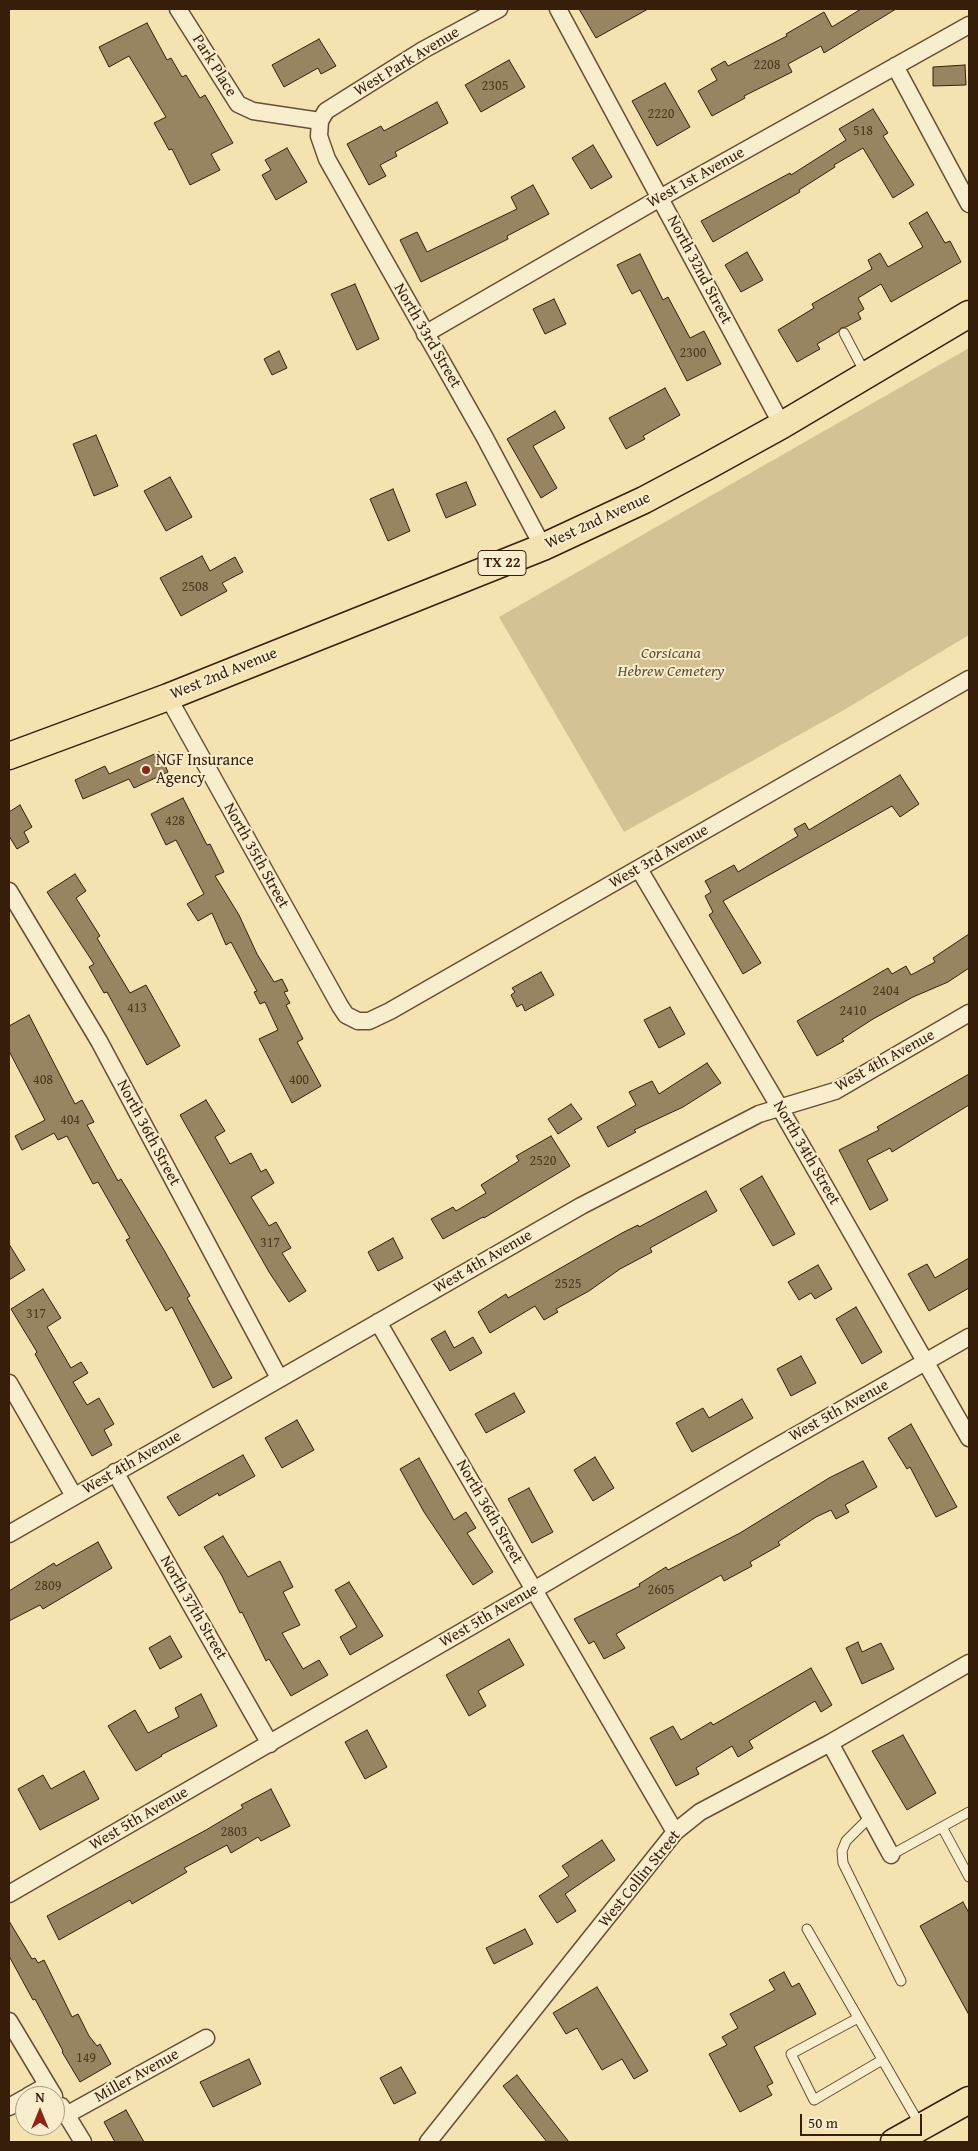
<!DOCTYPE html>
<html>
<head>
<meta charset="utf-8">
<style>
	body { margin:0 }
	#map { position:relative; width:978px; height:2151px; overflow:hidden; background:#f4e3b1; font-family:"Gentium Book Plus",serif }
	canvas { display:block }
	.frame { position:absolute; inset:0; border:10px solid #371e0b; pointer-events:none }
	.north { position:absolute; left:15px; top:2086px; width:50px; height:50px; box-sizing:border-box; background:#f8edcc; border:1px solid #ab9a7f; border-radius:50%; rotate:0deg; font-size:14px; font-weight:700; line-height:20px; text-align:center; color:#371e0b }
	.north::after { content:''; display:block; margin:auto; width:18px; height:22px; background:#8f2418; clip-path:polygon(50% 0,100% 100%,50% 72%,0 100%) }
	.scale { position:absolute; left:800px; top:2114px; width:122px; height:22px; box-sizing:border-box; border:2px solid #371e0b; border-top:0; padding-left:6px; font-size:15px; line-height:18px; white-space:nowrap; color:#371e0b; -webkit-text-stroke:4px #f8edcc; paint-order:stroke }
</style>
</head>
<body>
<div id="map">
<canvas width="978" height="2151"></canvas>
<div class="frame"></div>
<div class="north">N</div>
<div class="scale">50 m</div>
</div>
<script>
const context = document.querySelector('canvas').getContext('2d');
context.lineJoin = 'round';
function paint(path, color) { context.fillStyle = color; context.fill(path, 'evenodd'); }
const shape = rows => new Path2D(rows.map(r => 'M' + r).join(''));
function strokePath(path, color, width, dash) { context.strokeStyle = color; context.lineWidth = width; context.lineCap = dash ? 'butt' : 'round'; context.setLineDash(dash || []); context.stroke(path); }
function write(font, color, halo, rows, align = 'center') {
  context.font = font + ' "Gentium Book Plus",serif'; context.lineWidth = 4; context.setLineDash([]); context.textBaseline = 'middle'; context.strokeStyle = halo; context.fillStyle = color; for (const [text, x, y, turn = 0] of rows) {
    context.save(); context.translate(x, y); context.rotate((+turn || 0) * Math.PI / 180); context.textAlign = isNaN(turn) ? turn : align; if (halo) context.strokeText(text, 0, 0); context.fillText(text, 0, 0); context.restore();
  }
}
paint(shape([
	[969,348,969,635,844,710,624,832,499,617]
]), '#d4c295');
const building = shape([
	[579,9,648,9,596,38,579,9],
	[861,9,896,9,824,53,821,46,788,64,792,72,744,96,745,98,712,116,698,91,717,80,711,69,725,61,728,66,787,36,786,34,824,12,832,27,861,9],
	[147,23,167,60,171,58,182,77,186,75,200,98,205,95,233,143,211,154,220,170,190,185,172,149,169,150,154,123,166,117,129,56,109,67,99,47,147,23],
	[319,39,336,66,321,74,318,68,284,87,272,65,319,39],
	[509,60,525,87,481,112,465,85,509,60],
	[965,65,966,85,933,86,933,67,965,65],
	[665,83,690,127,657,146,632,101,665,83],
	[437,102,448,123,395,152,397,156,380,165,386,176,369,185,347,144,381,126,384,131,437,102],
	[873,109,888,133,883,136,914,185,893,198,863,148,834,165,835,167,799,190,800,192,713,242,701,221,790,173,791,175,846,140,839,129,873,109],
	[593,145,612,177,591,189,572,158,593,145],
	[287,148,307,182,276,200,262,175,271,170,265,160,287,148],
	[533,185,549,214,507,236,508,239,421,282,400,240,417,232,427,252,517,209,511,197,533,185],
	[927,212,945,243,950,241,961,262,891,302,881,284,858,298,864,309,858,313,861,319,846,327,841,328,838,332,817,344,820,349,797,362,778,330,814,308,812,304,872,269,868,260,880,253,888,267,923,247,909,223,927,212],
	[747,252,763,280,741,292,725,265,747,252],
	[640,254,663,300,668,297,690,338,704,331,721,364,687,381,640,290,632,294,617,265,640,254],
	[355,284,379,339,357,350,331,294,355,284],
	[554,299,566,324,545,334,533,309,554,299],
	[279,351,287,368,272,375,264,359,279,351],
	[665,388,680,415,643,436,645,439,626,449,609,418,665,388],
	[555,411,565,428,533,446,557,488,541,498,507,439,555,411],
	[96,435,118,486,94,496,73,444,96,435],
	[170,477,192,517,166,531,144,491,170,477],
	[466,482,476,505,446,518,436,494,466,482],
	[393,489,410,531,388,541,370,499,393,489],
	[202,556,210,571,235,557,243,572,222,583,227,591,181,616,160,578,202,556],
	[159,752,168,772,134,788,129,779,83,799,75,780,105,766,109,774,159,752],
	[900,775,919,804,900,817,892,806,723,901,761,963,743,974,709,915,713,912,705,896,711,892,705,881,734,865,738,872,798,836,794,829,805,823,809,830,900,775],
	[183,798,207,845,210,844,224,872,215,876,239,915,257,954,274,982,282,979,288,991,284,992,290,1003,286,1005,303,1039,297,1042,321,1086,292,1103,259,1039,278,1030,265,1002,260,1004,254,992,257,991,231,942,226,945,212,913,198,921,187,904,204,894,176,840,166,845,151,814,183,798],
	[20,805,32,827,24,832,29,842,17,849,9,836,9,812,20,805],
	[75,874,86,891,76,898,100,936,97,938,130,993,146,985,180,1046,147,1065,107,992,104,993,89,967,94,964,47,892,75,874],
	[969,934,969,968,948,982,913,997,873,1019,842,1039,844,1041,817,1056,797,1021,888,968,892,974,906,966,911,975,935,962,933,958,969,934],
	[541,972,554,995,525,1011,522,1004,517,1007,511,995,515,992,512,988,541,972],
	[670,1007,685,1034,659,1048,644,1020,670,1007],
	[29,1015,75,1104,82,1100,94,1122,87,1125,118,1181,121,1179,164,1250,190,1296,187,1298,232,1378,213,1388,172,1307,166,1311,126,1240,130,1238,98,1182,93,1184,67,1136,58,1140,54,1133,22,1150,15,1136,45,1120,9,1051,9,1026,29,1015],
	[707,1063,721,1083,683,1107,634,1130,636,1132,608,1147,597,1127,636,1105,629,1092,652,1081,659,1094,707,1063],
	[969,1074,969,1105,892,1152,890,1148,867,1160,888,1200,870,1210,839,1150,879,1130,877,1127,969,1074],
	[206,1100,225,1131,215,1137,230,1164,251,1153,261,1172,266,1169,274,1183,251,1197,269,1226,276,1222,291,1248,282,1253,306,1291,289,1302,269,1272,180,1115,206,1100],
	[571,1104,582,1119,558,1134,548,1119,571,1104],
	[551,1136,570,1166,484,1218,483,1217,443,1239,431,1219,453,1207,456,1211,486,1193,481,1185,519,1161,516,1156,551,1136],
	[762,1176,795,1234,773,1246,740,1189,762,1176],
	[706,1191,717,1211,650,1248,652,1252,620,1269,589,1291,556,1309,558,1312,544,1320,535,1306,490,1333,478,1312,506,1294,508,1298,622,1233,638,1225,639,1227,706,1191],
	[393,1238,403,1258,378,1271,368,1252,393,1238],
	[9,1244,25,1270,9,1280,9,1244],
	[969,1258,969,1288,929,1311,908,1274,927,1264,935,1278,969,1258],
	[818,1265,832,1289,815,1299,811,1293,799,1300,788,1282,818,1265],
	[43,1289,61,1318,47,1327,71,1368,81,1362,88,1373,73,1382,87,1405,99,1398,114,1424,104,1430,112,1445,92,1456,35,1354,37,1352,11,1309,43,1289],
	[856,1307,882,1352,862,1364,836,1319,856,1307],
	[445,1331,454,1348,473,1337,482,1353,450,1371,431,1339,445,1331],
	[801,1356,816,1383,791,1396,777,1369,801,1356],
	[514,1393,525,1412,486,1433,475,1414,514,1393],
	[742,1399,753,1418,692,1452,676,1423,703,1408,709,1418,742,1399],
	[297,1420,314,1450,282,1468,265,1438,297,1420],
	[911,1424,957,1507,936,1517,910,1467,907,1469,888,1438,911,1424],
	[243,1455,255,1476,219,1496,218,1493,179,1516,167,1497,243,1455],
	[595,1457,614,1488,593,1501,574,1470,595,1457],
	[419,1458,454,1520,466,1512,476,1528,467,1533,493,1572,473,1585,424,1512,400,1469,419,1458],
	[863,1461,877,1487,845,1505,849,1512,836,1519,831,1510,816,1517,778,1542,780,1545,750,1562,752,1566,724,1581,721,1575,616,1634,625,1648,604,1659,594,1641,589,1644,574,1619,640,1586,639,1584,666,1567,668,1570,740,1533,829,1478,863,1461],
	[529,1488,553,1532,532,1543,508,1499,529,1488],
	[223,1536,248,1577,280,1561,293,1587,283,1592,300,1625,282,1633,303,1669,319,1660,328,1675,291,1696,269,1659,266,1661,242,1612,240,1613,222,1576,204,1547,223,1536],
	[98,1542,112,1568,43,1609,40,1605,9,1621,9,1591,54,1563,56,1566,98,1542],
	[349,1582,383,1636,350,1655,340,1637,357,1627,335,1590,349,1582],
	[170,1636,182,1657,160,1669,149,1648,170,1636],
	[509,1639,524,1665,478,1691,486,1706,469,1716,446,1675,509,1639],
	[858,1642,862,1652,881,1643,894,1669,862,1684,846,1648,858,1642],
	[811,1668,832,1705,821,1712,815,1701,749,1741,753,1748,738,1757,732,1746,696,1768,699,1774,676,1786,650,1738,673,1726,681,1740,711,1722,713,1725,811,1668],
	[201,1694,217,1726,161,1755,162,1756,136,1771,108,1726,135,1710,148,1733,179,1717,175,1708,201,1694],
	[367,1730,387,1767,365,1779,345,1742,367,1730],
	[903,1735,936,1793,907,1810,872,1751,903,1735],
	[84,1771,99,1799,40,1830,18,1789,43,1775,51,1789,84,1771],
	[271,1789,290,1826,261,1841,258,1837,231,1853,227,1845,184,1868,187,1872,132,1904,130,1900,59,1940,47,1916,206,1830,243,1808,241,1805,271,1789],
	[602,1840,615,1860,565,1894,576,1911,557,1923,539,1896,569,1876,562,1866,602,1840],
	[963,1902,969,1913,969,2015,920,1926,963,1902],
	[9,1921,32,1959,35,1958,38,1963,44,1960,72,2017,78,2014,89,2036,97,2046,100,2044,111,2064,80,2082,62,2052,63,2051,35,1999,33,2000,9,1956,9,1921],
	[525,1929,533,1944,494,1964,486,1948,525,1929],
	[784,1972,792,1987,799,1983,816,2014,754,2047,773,2083,767,2086,772,2095,740,2112,709,2054,727,2045,722,2037,738,2028,730,2014,775,1990,769,1980,784,1972],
	[597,1987,648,2071,634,2079,622,2059,602,2070,577,2028,566,2034,553,2013,597,1987],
	[249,2059,261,2084,213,2107,200,2082,249,2059],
	[401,2067,416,2093,394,2104,380,2078,401,2067],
	[517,2075,536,2100,569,2142,547,2142,503,2086,517,2075],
	[126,2110,144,2142,115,2142,104,2122,126,2110]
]);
paint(building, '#998461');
strokePath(building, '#371e0b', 1);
const lane = shape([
	[844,333,865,373],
	[870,1817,846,1841,842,1851,843,1863,901,1981],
	[942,1827,969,1877],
	[891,1855,969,1812],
	[807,1929,920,2125],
	[858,2018,791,2054,814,2100,882,2060]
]);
const street = shape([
	[178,9,238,104,253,111,320,121],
	[558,9,782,425],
	[895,66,969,204],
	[320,121,319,136,327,159,484,436,543,547],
	[320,121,326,111,423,50,499,9],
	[425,334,660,198,969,25],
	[168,697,340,1006,346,1015,358,1021,369,1021,390,1011,969,679],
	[639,869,780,1108,969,1438],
	[9,891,99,1041,279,1378],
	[378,1322,675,1832],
	[9,1383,74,1496],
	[115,1472,270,1744],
	[9,1534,581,1206,759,1114,835,1091,969,1013],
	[830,1743,891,1855],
	[9,1894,534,1590,762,1455,969,1337],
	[9,2021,54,2096],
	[28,2096,46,2086],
	[61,2106,83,2142],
	[9,2107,25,2098],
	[68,2114,206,2038],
	[428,2142,675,1832,700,1812,830,1743,969,1663]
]);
const primary = shape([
	[9,756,168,697,543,547,644,500,706,467,782,425,969,314],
	[894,2142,969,2100]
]);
strokePath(lane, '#664f34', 11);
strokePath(street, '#664f34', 19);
strokePath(primary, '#371e0b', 29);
strokePath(lane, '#f8edcc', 9);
strokePath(street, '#f8edcc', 16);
strokePath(primary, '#f4e3b1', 26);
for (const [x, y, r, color] of [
	[146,770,5,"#8f2418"]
]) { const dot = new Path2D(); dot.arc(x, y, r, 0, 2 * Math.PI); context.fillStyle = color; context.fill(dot); strokePath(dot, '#f8edcc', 2); }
write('14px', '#503820', null, [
	["2208",767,65],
	["2305",495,86],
	["2220",661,114],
	["518",863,131],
	["2300",693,353],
	["2508",195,587],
	["428",175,821],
	["2404",886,991],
	["413",137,1008],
	["2410",853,1011],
	["408",43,1080],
	["400",299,1080],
	["404",70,1120],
	["2520",543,1161],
	["317",270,1243],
	["2525",568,1284],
	["317",36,1314],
	["2809",48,1586],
	["2605",661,1590],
	["2803",234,1832],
	["149",86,2058]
]);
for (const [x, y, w] of [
	[502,563,48]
]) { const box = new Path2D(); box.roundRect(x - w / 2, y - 12.5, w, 25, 4); context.fillStyle = '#f8edcc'; context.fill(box); strokePath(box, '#371e0b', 1); }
write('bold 15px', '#371e0b', null, [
	["TX 22",502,563]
]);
write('16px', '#371e0b', '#f8edcc', [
	["West Park Avenue",407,62,-31],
	["Park Place",214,66,58],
	["West 1st Avenue",696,178,-29],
	["North 32nd Street",699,270,62],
	["North 33rd Street",427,336,60],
	["West 2nd Avenue",598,521,-25],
	["West 2nd Avenue",224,674,-22],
	["North 35th Street",256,856,61],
	["West 3rd Avenue",659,857,-30],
	["West 4th Avenue",885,1061,-29],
	["North 36th Street",148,1133,62],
	["North 34th Street",806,1153,60],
	["West 4th Avenue",483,1262,-30],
	["West 5th Avenue",839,1411,-29],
	["West 4th Avenue",132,1463,-30],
	["North 36th Street",489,1512,60],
	["North 37th Street",193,1608,60],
	["West 5th Avenue",489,1616,-30],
	["West 5th Avenue",139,1819,-30],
	["West Collin Street",640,1879,-51],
	["Miller Avenue",137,2076,-29]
]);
write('italic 16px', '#664f34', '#f8edcc', [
	["Corsicana",671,654],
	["Hebrew Cemetery",671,672]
]);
write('16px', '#371e0b', '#f8edcc', [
	["NGF Insurance",156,761],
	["Agency",156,779]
], 'left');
</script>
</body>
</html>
